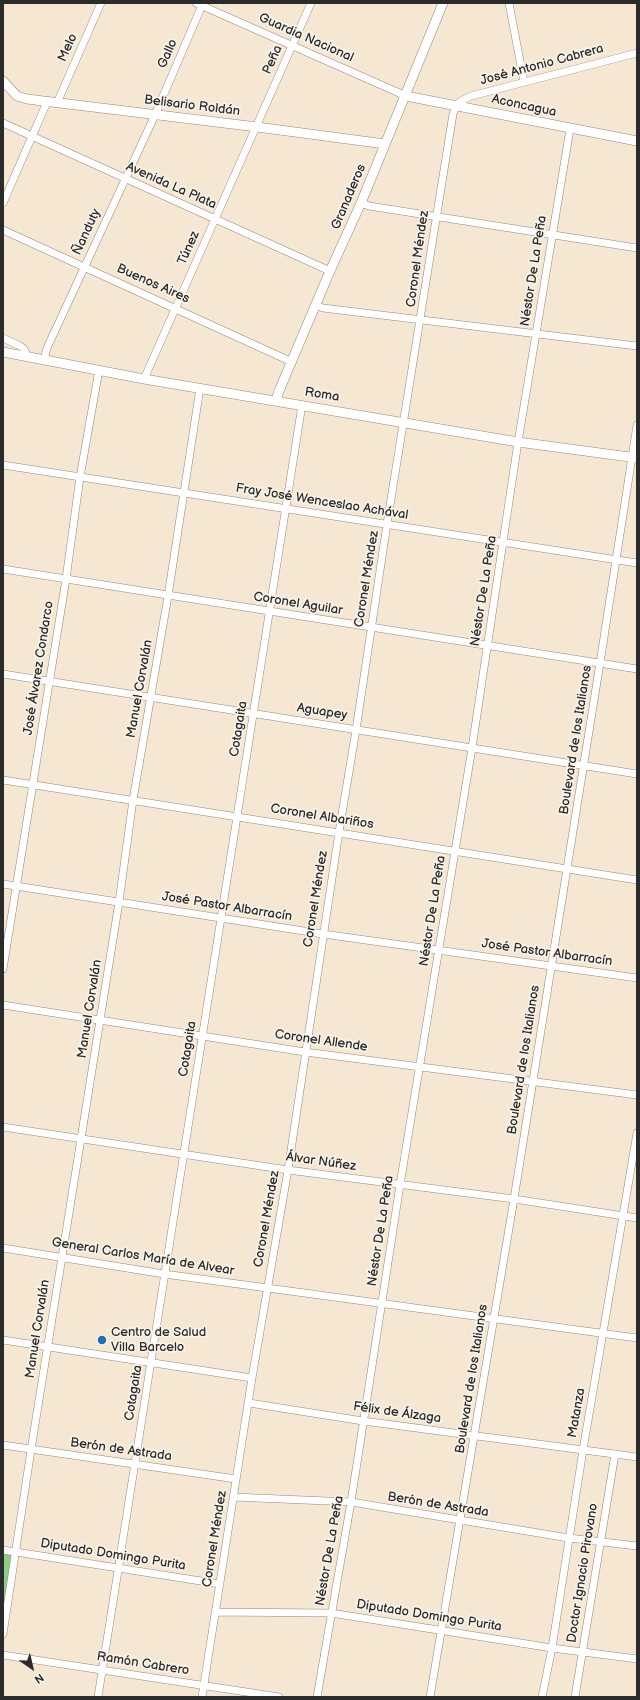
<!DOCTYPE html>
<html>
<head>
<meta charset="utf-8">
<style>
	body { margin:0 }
	#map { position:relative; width:640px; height:1700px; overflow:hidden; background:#f5e7d2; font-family:"Balsamiq Sans",sans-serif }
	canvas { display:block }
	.frame { position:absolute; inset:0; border:4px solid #2b2b2b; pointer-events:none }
	.north { position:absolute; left:12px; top:1648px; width:40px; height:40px; -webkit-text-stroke:3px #f7f3e8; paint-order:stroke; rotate:146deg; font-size:11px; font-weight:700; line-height:16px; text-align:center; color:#2b2b2b }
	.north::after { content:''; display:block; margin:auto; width:14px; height:18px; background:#2b2b2b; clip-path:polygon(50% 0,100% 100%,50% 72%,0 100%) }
</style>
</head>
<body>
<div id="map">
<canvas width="640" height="1700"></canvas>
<div class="frame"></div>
<div class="north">N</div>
</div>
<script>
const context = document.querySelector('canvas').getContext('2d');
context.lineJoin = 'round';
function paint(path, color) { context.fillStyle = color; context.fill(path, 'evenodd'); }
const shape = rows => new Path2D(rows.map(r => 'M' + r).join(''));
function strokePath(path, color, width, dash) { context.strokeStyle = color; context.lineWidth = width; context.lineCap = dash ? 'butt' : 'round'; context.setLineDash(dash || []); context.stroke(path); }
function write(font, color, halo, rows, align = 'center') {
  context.font = font + ' "Balsamiq Sans",sans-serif'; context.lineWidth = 3.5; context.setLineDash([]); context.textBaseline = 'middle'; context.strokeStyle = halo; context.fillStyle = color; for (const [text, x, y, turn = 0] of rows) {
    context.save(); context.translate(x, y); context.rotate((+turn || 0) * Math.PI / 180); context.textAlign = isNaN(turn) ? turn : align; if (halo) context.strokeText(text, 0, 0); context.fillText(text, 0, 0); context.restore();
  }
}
paint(shape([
	[3,1550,15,1552,3,1634]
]), '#90cd83');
const minor = shape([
	[196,3,406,96],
	[509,3,524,82],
	[57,103,101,3],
	[3,123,330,271],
	[3,203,47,102],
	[361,203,369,206,637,248],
	[3,230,292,362],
	[315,305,323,308,637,346],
	[3,338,20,346,24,349,28,357],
	[44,360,47,348,155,115,203,3],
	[144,379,311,3],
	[3,465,637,563],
	[3,569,637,669],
	[3,674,637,774],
	[3,780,637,880],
	[3,884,323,934,637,978],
	[3,969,66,579,80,477,99,370],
	[3,1005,305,1052,637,1095],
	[3,1127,288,1170,514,1199,637,1218],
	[3,1248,164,1274,637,1338],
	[3,1340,252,1378],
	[249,1403,363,1421,637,1457],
	[3,1445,236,1479],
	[233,1497,351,1502,569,1538,637,1546],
	[3,1550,220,1584],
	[216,1612,331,1613,552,1648,637,1659],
	[3,1634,31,1450,119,902,133,800,168,596,200,388],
	[3,1655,279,1697],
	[98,1697,302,405],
	[202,1697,252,1378,288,1170,339,832,356,730,387,524,453,114,456,105,461,101,471,96,637,53],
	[317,1697,351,1502,400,1185,472,748,518,442,570,129],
	[430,1697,514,1199,600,663,637,425],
	[542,1697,552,1648,583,1450,637,1133],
	[575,1697,615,1454]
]);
const tertiary = shape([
	[3,81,17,96,27,99,257,127,385,144],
	[406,96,637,141],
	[3,352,144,379,518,442,637,458],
	[276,400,279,391,330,271,361,203,443,3]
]);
strokePath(minor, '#90897e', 8);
strokePath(tertiary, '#90897e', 10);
strokePath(minor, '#fff', 7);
strokePath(tertiary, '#fff', 9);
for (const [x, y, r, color] of [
	[102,1340,5,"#1f6fb2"]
]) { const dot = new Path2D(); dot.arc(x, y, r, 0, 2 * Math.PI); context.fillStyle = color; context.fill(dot); strokePath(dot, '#f7f3e8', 1.5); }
write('13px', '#2b2b2b', '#f7f3e8', [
	["Guardia Nacional",306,38,24],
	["Melo",68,48,-66],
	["Gallo",168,54,-66],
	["Peña",273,60,-66],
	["José Antonio Cabrera",542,65,-15],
	["Belisario Roldán",192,106,7],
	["Aconcagua",524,106,12],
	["Avenida La Plata",171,186,24],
	["Granaderos",349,197,-67],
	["Ñanduty",87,232,-65],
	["Túnez",189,248,-66],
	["Coronel Méndez",418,259,-82],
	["Néstor De La Peña",534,271,-81],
	["Buenos Aires",153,284,24],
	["Roma",322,395,9],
	["Fray José Wenceslao Achával",322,502,9],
	["Coronel Méndez",367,579,-81],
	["Néstor De La Peña",484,591,-81],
	["Coronel Aguilar",298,604,9],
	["José Álvarez Condarco",39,668,-81],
	["Manuel Corvalán",140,689,-80],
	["Aguapey",322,712,9],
	["Cotagaita",239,729,-81],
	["Boulevard de los Italianos",576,740,-81],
	["Coronel Albariños",322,817,9],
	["Coronel Méndez",316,899,-81],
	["José Pastor Albarracín",227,907,9],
	["Néstor De La Peña",433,911,-81],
	["José Pastor Albarracín",547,953,8],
	["Manuel Corvalán",90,1009,-81],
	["Coronel Allende",321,1041,8],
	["Cotagaita",188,1049,-81],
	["Boulevard de los Italianos",524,1060,-81],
	["Álvar Núñez",321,1162,8],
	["Coronel Méndez",267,1219,-80],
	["Néstor De La Peña",381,1231,-81],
	["General Carlos María de Alvear",143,1257,9],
	["Manuel Corvalán",38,1329,-81],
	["Boulevard de los Italianos",472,1379,-81],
	["Cotagaita",134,1393,-81],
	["Félix de Álzaga",397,1413,8],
	["Matanza",577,1413,-80],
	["Berón de Astrada",121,1450,8],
	["Berón de Astrada",438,1505,9],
	["Coronel Méndez",215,1539,-81],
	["Néstor De La Peña",330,1551,-80],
	["Diputado Domingo Purita",113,1555,9],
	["Doctor Ignacio Pirovano",583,1573,-81],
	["Diputado Domingo Purita",429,1616,9],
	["Ramón Cabrero",143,1664,9]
]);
write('13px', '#2b2b2b', '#f7f3e8', [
	["Centro de Salud",111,1333],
	["Villa Barcelo",111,1348]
], 'left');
</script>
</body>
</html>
